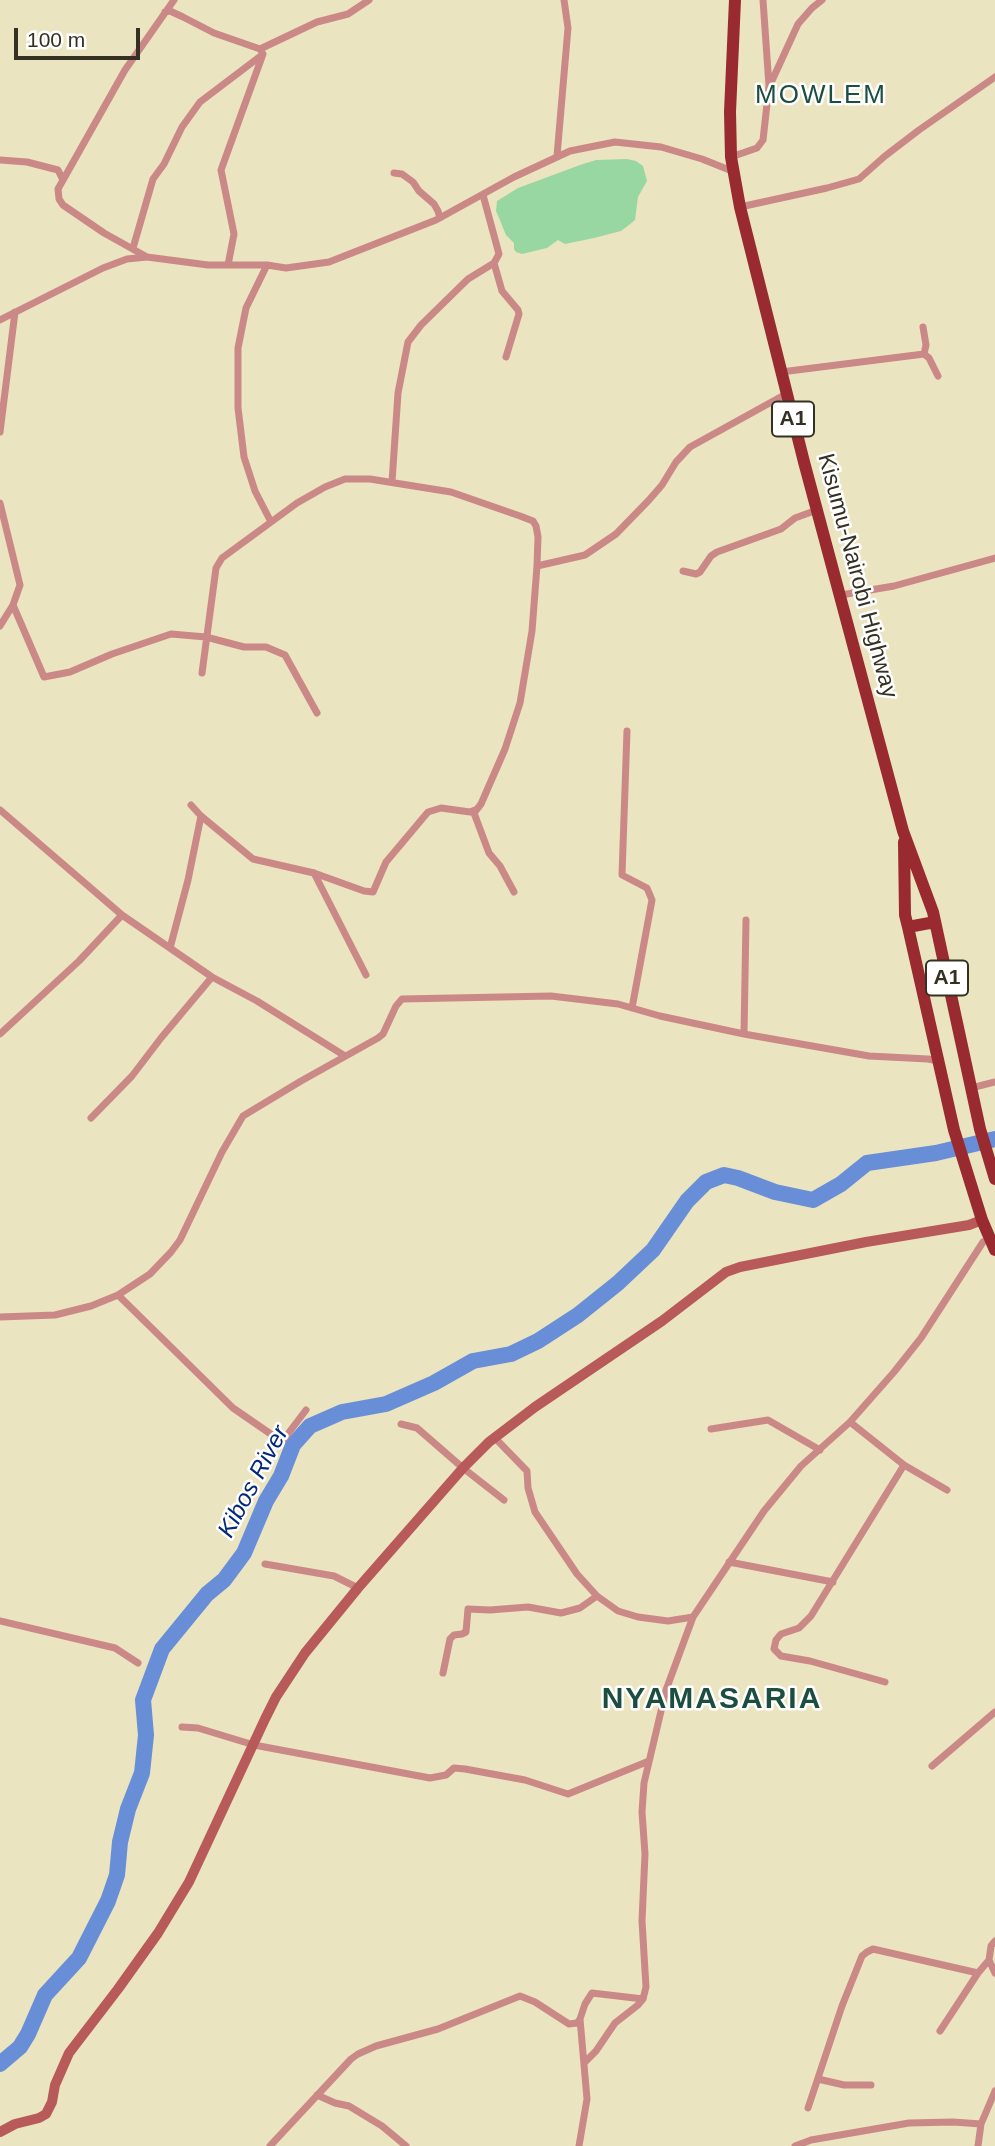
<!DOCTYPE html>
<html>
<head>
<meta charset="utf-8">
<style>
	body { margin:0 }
	#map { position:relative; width:995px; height:2146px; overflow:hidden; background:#ebe4c0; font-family:Arial,sans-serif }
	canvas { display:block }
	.scale { position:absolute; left:14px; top:28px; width:126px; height:32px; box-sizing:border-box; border:4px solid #343123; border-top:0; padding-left:9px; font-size:21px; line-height:24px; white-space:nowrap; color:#343123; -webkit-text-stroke:5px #fff; paint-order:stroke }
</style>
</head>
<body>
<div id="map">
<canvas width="995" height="2146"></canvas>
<div class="scale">100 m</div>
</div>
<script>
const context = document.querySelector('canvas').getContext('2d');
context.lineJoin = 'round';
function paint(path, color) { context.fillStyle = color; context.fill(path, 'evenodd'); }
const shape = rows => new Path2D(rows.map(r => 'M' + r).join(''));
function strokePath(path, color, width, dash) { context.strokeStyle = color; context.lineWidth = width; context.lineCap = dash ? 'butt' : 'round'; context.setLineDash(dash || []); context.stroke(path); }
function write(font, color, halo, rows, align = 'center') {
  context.font = font + ' Arial,sans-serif'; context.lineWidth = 5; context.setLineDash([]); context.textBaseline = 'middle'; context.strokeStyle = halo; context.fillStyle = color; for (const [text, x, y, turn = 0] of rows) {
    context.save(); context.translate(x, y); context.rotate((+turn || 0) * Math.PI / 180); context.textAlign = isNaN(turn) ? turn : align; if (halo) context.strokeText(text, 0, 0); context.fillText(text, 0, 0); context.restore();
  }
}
paint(shape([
	[627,159,636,161,643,166,647,181,638,197,635,220,629,225,621,231,594,238,565,244,558,240,547,248,522,254,516,252,514,249,514,243,506,235,499,218,496,211,497,201,518,188,580,165,596,160]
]), '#99d7a2');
strokePath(shape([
	[0,2064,20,2047,28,2034,45,1995,79,1958,108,1901,117,1875,120,1842,128,1809,142,1773,146,1735,143,1700,162,1649,207,1594,224,1580,244,1553,266,1501,281,1476,293,1445,310,1426,342,1412,386,1404,434,1383,473,1361,511,1354,538,1341,578,1315,618,1283,653,1250,687,1201,706,1182,724,1175,738,1178,775,1192,813,1200,841,1184,867,1163,936,1153,995,1139]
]), '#678ed6', 16);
strokePath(shape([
	[165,12,170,11,183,17,214,33,260,49,263,54,221,170,234,234,228,265],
	[260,49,317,22,348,14,369,0],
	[770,85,798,24,812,8,822,0],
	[557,156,568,28,564,0],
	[731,157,757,148,763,140,769,86,763,0],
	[0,160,27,162,58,170,63,180],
	[394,173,402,174,413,182,419,191,434,204,438,211,440,218],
	[740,207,827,188,859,179,885,156,919,130,995,77],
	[133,248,153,179,164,164,182,127,200,102,262,55],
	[147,257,104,233,63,205,59,199,58,189,125,70,174,0],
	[494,263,502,291,518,310,519,314,506,357],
	[267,265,246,308,238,348,238,408,244,457,255,491,271,522],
	[0,320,103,268,127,259,147,257,208,265,267,265,286,268,329,262,436,220,514,177,570,151,615,142,661,147,702,159,732,171],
	[923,327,926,345,924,354],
	[781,372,924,354,929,358,938,376],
	[0,432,15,312],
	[392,482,398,393,408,342,421,325,468,279,494,263,499,254,483,195],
	[0,503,20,585,13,605,0,626],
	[683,571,696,574,700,572,711,556,717,552,781,529,795,518,817,510],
	[841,595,894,586,995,558],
	[13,605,44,677,70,672,112,654,171,634,206,637,244,647,266,647,285,655,317,713],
	[202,673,216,568,222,558,297,503,325,487,345,479,370,479,451,492,520,516,533,521,536,526,538,537,537,566],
	[627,731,622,875,647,888,652,900,632,1008],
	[191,805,201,816,253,859,314,873,364,891,373,892,386,862,428,812,441,808,470,812,475,810],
	[0,810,122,915],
	[314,873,366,975],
	[514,892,500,866,489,853,474,813,481,804,505,749,520,703,532,631,537,566,585,555,616,534,649,500,662,485,676,462,690,447,786,394],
	[170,948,188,880,201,816],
	[0,1034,79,961,122,915,212,977,257,1001,345,1056],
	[744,1034,746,920],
	[971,1088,995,1082],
	[91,1118,132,1076,161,1038,212,977],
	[118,1295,233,1408,278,1439,284,1439,306,1410],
	[0,1317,55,1315,91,1306,118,1295,150,1274,171,1252,180,1240,222,1152,243,1116,301,1081,378,1038,383,1034,396,1006,402,999,551,996,618,1004,660,1016,744,1034,869,1056,928,1059,938,1061],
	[850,1422,904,1465,947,1490],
	[401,1424,417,1428,463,1468,504,1500],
	[711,1429,768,1420,820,1450],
	[495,1438,527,1471,528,1488,535,1512,577,1574,597,1596,618,1611,638,1617,668,1621,693,1617],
	[729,1562,833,1582],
	[265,1564,334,1576,358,1588],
	[0,1621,115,1648,138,1663],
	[443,1673,450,1639,454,1635,462,1634,466,1632,468,1609,490,1610,528,1607,561,1613,580,1608,597,1596],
	[885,1682,810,1661,781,1656,774,1649,776,1640,781,1634,799,1628,811,1616,904,1465],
	[182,1727,198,1728,254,1745,430,1778,446,1775,454,1768,465,1769,525,1780,568,1794,649,1761],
	[932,1766,995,1712],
	[995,1941,991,1946,989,1960,995,1973],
	[940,2031,978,1973,989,1960],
	[584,2063,596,2051,615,2023,638,2005,643,1999],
	[818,2079,844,2085,871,2085],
	[317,2095,335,2103,349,2106,382,2126,406,2146],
	[808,2108,842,2006,862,1956,867,1952,873,1949,978,1973],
	[270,2146,351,2059,358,2054,376,2046,438,2029,520,1996,535,2002,569,2024,577,2023,580,2019,585,2004,592,1993,643,1999,646,1987,642,1921,645,1854,642,1812,644,1783,666,1690,693,1617,764,1511,801,1466,850,1422,894,1372,921,1338,983,1242],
	[579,2146,587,2099,580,2019],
	[795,2146,811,2140,909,2123,953,2122,981,2124],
	[978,2146,981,2124,995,2091]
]), '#ca8986', 7);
strokePath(shape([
	[0,2132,15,2124,39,2118,46,2114,52,2102,55,2085,69,2053,118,1989,158,1933,189,1882,265,1719,276,1697,305,1653,358,1588,463,1468,489,1442,535,1407,662,1321,726,1272,740,1267,866,1242,969,1225,982,1220]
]), '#b75a59', 10);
strokePath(shape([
	[735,0,730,112,731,157,740,207,804,462,903,831,933,912,980,1129,995,1179],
	[904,842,905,915,908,927,954,1130,982,1220,995,1250],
	[908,927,935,922]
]), '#992a30', 12);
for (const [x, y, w] of [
	[793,419,42],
	[947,978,42]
]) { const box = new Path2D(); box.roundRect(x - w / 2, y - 17.5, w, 35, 5); context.fillStyle = '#fff'; context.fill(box); strokePath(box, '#343123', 2); }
write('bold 21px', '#343123', null, [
	["A1",793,419],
	["A1",947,978]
]);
write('23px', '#343123', '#fff', [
	["Kisumu-Nairobi Highway",857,576,75]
]);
write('italic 24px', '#02277b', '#fff', [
	["Kibos River",254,1482,-62]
]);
context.letterSpacing = '2px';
write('26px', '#1b4e3f', '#fff', [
	["MOWLEM",821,96]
]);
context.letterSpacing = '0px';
context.letterSpacing = '2px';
write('bold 30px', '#1b4e3f', '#fff', [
	["NYAMASARIA",712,1700]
]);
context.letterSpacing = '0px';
</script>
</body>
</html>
